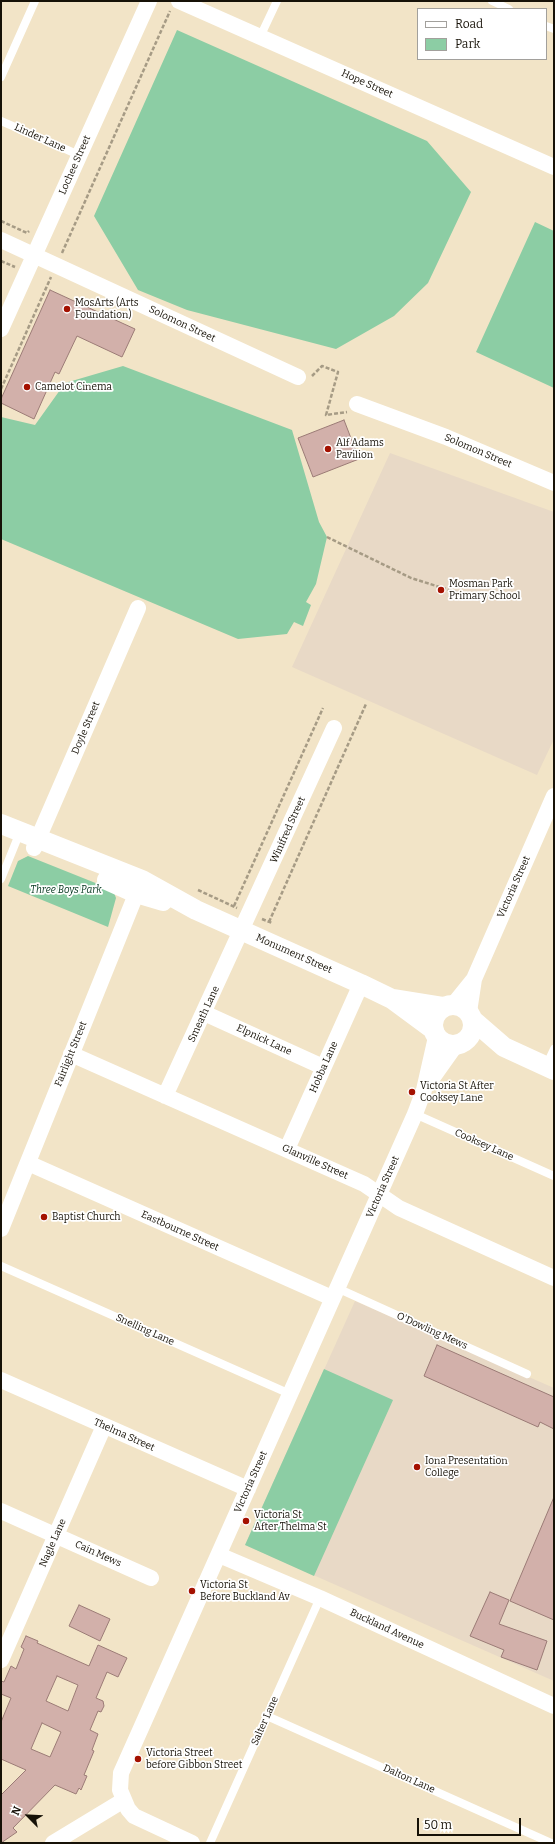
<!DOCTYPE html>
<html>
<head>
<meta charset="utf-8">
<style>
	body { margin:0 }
	#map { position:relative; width:555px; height:1844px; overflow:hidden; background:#f2e4c7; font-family:Bitter,serif }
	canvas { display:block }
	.frame { position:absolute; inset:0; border:2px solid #161107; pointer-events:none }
	.legend { position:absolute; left:417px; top:8px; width:130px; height:52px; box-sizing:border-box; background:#fff; border:1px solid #a2a09c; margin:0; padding:5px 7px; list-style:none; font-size:12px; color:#161107 }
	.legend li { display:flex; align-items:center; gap:8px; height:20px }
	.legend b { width:20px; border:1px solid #a2a09c }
	.north { position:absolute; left:8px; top:1796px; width:40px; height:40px; -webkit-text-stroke:3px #fff; paint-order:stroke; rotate:294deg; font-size:11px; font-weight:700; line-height:16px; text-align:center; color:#161107 }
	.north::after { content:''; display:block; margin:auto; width:14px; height:18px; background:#161107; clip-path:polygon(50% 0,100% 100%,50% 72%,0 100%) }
	.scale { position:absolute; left:417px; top:1818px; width:104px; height:18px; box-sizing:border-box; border:2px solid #161107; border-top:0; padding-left:5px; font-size:12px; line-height:14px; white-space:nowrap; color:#161107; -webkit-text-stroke:3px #fff; paint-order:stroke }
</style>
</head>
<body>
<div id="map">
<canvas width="555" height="1844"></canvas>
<div class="frame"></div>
<ul class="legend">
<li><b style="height:5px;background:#fff"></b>Road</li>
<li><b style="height:11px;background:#8ccda4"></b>Park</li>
</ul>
<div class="north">N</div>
<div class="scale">50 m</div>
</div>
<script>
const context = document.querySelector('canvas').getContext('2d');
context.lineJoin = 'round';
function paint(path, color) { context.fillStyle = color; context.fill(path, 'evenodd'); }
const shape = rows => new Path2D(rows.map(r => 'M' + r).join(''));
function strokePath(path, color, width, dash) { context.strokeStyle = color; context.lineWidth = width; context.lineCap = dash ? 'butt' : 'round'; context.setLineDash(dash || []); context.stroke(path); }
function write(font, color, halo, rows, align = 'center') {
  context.font = font + ' Bitter,serif'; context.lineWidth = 3.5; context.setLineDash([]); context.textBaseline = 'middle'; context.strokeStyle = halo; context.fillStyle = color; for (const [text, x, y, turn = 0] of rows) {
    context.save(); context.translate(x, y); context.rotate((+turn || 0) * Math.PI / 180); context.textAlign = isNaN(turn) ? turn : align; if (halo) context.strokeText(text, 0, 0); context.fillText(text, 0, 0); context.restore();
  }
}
paint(shape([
	[390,453,554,512,554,739,537,775,292,667],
	[355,1301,554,1388,554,1681,245,1545]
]), '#e8d9c6');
paint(shape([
	[177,30,427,141,471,192,428,283,394,316,336,349,187,310,138,290,94,216],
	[535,222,554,231,554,388,476,352],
	[123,366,292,430,319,522,327,537,316,584,306,602,311,605,303,626,294,622,287,634,238,639,1,539,1,417,35,425,65,383],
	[28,856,113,890,116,898,108,927,8,886,18,861],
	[324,1369,393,1400,314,1576,245,1545]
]), '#8ccda4');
const building = shape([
	[50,290,135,329,122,357,77,336,59,374,55,372,34,419,1,403,1,399,50,290],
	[344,420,359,459,313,477,298,438,344,420],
	[437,1345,554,1397,554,1429,540,1422,538,1427,424,1376,437,1345],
	[554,1497,554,1620,510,1601,554,1497],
	[490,1592,509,1600,499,1624,547,1641,537,1670,501,1657,504,1650,470,1636,490,1592],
	[79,1605,110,1619,100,1641,69,1626,79,1605],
	[26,1636,38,1641,37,1643,89,1666,98,1645,127,1658,118,1677,107,1672,96,1698,103,1701,104,1706,101,1712,98,1711,90,1730,98,1734,92,1750,94,1751,84,1775,87,1776,81,1790,79,1788,76,1794,55,1785,13,1828,17,1832,1,1843,1,1795,26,1770,1,1759,1,1722,11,1698,1,1694,1,1681,4,1682,11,1666,16,1669,24,1649,21,1647,26,1636],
	[57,1676,78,1685,68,1711,46,1701,57,1676],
	[42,1723,61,1732,50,1757,31,1749,42,1723]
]);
paint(building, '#d2b0aa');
strokePath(building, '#9b7b76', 1);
strokePath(shape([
	[1,221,27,233,29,231],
	[62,253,170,11],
	[1,261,15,267],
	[312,376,322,366,338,372,326,415,347,412],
	[1,389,51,277],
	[327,537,411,578,481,600],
	[198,890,237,908],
	[234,906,323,708],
	[262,919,272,923],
	[269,922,366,704]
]), '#a69b85', 2.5, [4, 2]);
strokePath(shape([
	[492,1,509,9],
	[546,26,554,29],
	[260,37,277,1],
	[1,77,35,1],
	[1,121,79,155],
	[1,879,20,832],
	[546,1066,554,1049],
	[415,1114,554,1176],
	[1,1266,290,1394],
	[337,1288,527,1374],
	[267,1716,551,1843],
	[210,1843,320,1598]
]), '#fff', 8);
strokePath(shape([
	[179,1,554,167],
	[1,240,298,377],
	[1,329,149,1],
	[357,404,446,437,554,483],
	[34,848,138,608],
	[453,1005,474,979,554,796],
	[469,1012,474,979],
	[204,1013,323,1067],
	[71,1054,364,1184,399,1208,554,1278],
	[428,1084,455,1046],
	[165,1096,334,728],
	[287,1149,361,984],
	[28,1163,332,1298],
	[1,1229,141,882],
	[1,1380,248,1489],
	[1,1511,151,1578],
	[219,1555,320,1598,554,1706],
	[1,1660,104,1426],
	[53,1843,124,1800],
	[192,1843,134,1816,128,1809,120,1790,121,1773,415,1114,424,1090,436,1037]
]), '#fff', 16);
strokePath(shape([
	[1,824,142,880,196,910,361,984,392,999,434,1030],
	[107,880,136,893,163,901],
	[394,999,444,1007],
	'433 1025a20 20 0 1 1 40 0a20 20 0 1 1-40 0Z',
	[474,1021,504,1047,554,1070]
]), '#fff', 20);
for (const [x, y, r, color] of [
	[67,309,4,"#a41100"],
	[27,387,4,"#a41100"],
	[328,449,4,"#a41100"],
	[441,590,4,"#a41100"],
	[412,1092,4,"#a41100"],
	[44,1217,4,"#a41100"],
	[417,1467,4,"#a41100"],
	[246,1521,4,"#a41100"],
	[192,1591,4,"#a41100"],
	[138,1759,4,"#a41100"]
]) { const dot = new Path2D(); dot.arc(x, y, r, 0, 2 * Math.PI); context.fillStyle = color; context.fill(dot); strokePath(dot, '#fff', 1.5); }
write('10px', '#161107', '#fff', [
	["Hope Street",367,84,24],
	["Linder Lane",40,138,24],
	["Lochee Street",75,165,-66],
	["Solomon Street",182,324,25],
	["Solomon Street",478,451,23],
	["Doyle Street",86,728,-67],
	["Winifred Street",288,830,-66],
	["Victoria Street",514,887,-66],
	["Monument Street",294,954,24],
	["Smeath Lane",204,1014,-65],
	["Elpnick Lane",264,1040,25],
	["Fairlight Street",71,1054,-68],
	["Hobba Lane",324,1067,-66],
	["Cooksey Lane",484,1145,24],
	["Glanville Street",315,1162,24],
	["Victoria Street",383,1187,-66],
	["Eastbourne Street",180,1231,24],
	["Snelling Lane",145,1330,24],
	["O'Dowling Mews",432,1331,24],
	["Thelma Street",124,1435,24],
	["Victoria Street",251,1482,-66],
	["Nagle Lane",53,1543,-66],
	["Cain Mews",98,1554,24],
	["Buckland Avenue",387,1629,25],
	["Salter Lane",265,1721,-66],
	["Dalton Lane",409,1779,24]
]);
write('10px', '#161107', '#fff', [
	["MosArts (Arts",75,303],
	["Foundation)",75,315],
	["Camelot Cinema",35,387],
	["Alf Adams",336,443],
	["Pavilion",336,455],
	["Mosman Park",449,584],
	["Primary School",449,596],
	["Victoria St After",420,1086],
	["Cooksey Lane",420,1098],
	["Baptist Church",52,1217],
	["Iona Presentation",425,1461],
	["College",425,1473],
	["Victoria St",254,1515],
	["After Thelma St",254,1527],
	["Victoria St",200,1585],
	["Before Buckland Av",200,1597],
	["Victoria Street",146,1753],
	["before Gibbon Street",146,1765]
], 'left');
write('italic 10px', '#00341b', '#fff', [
	["Three Boys Park",66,890]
]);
</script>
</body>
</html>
